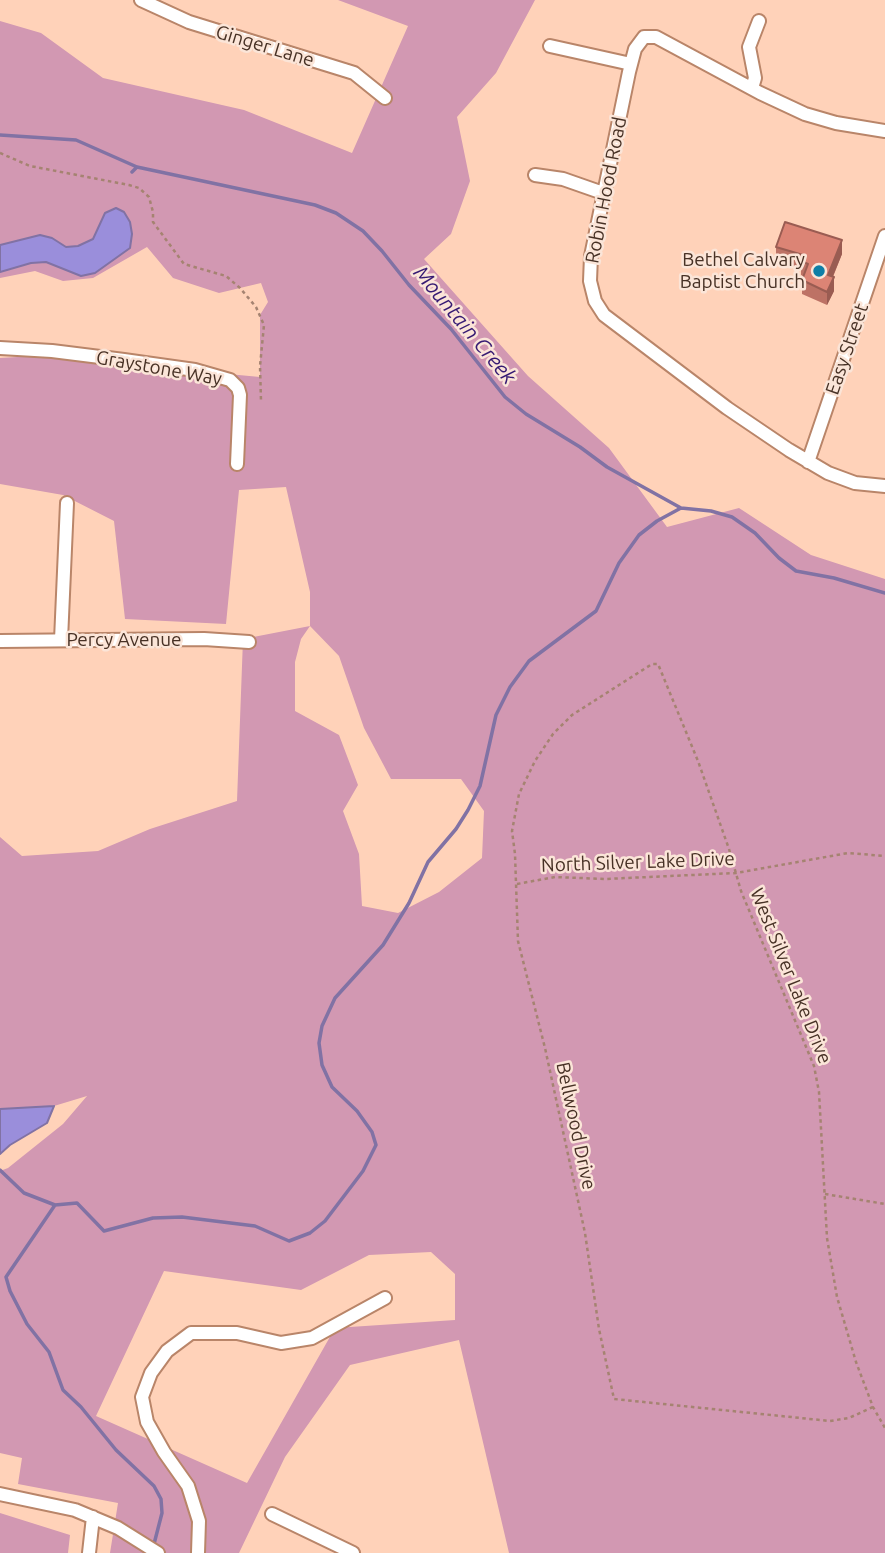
<!DOCTYPE html>
<html>
<head>
<meta charset="utf-8">
<style>
	body { margin:0 }
	canvas { display:block; background:#ffd2b9 }
</style>
</head>
<body>
<canvas width="885" height="1553"></canvas>
<script>
const context = document.querySelector('canvas').getContext('2d');
context.lineJoin = 'round';
function paint(path, color) { context.fillStyle = color; context.fill(path, 'evenodd'); }
const shape = rows => new Path2D(rows.map(r => 'M' + r).join(''));
function strokePath(path, color, width, dash) { context.strokeStyle = color; context.lineWidth = width; context.lineCap = dash ? 'butt' : 'round'; context.setLineDash(dash || []); context.stroke(path); }
function write(font, color, halo, rows, align = 'center') {
  context.font = font + ' Ubuntu,sans-serif'; context.lineWidth = 5; context.setLineDash([]); context.textBaseline = 'middle'; context.strokeStyle = halo; context.fillStyle = color; for (const [text, x, y, turn = 0] of rows) {
    context.save(); context.translate(x, y); context.rotate((+turn || 0) * Math.PI / 180); context.textAlign = isNaN(turn) ? turn : align; if (halo) context.strokeText(text, 0, 0); context.fillText(text, 0, 0); context.restore();
  }
}
paint(shape([
	[338,0,535,0,496,73,457,117,470,181,451,234,424,259,528,376,609,448,667,527,739,508,811,555,885,579,885,1553,509,1553,459,1340,350,1365,285,1457,239,1553,110,1553,118,1503,18,1484,22,1458,0,1453,0,1171,8,1168,63,1124,87,1096,54,1106,0,1109,0,837,22,856,98,851,150,829,237,801,243,639,310,626,310,592,286,487,239,490,226,624,125,619,114,521,63,495,0,484,0,358,35,356,260,377,260,315,268,302,261,283,219,293,173,278,147,247,93,278,63,281,35,271,0,278,0,21,41,33,103,78,244,110,352,153,408,26],
	[310,626,339,656,364,728,391,779,461,779,484,811,482,858,439,892,398,913,362,906,359,854,343,811,358,785,339,735,295,711,295,662,301,639],
	[431,1252,455,1274,455,1320,335,1328,247,1483,96,1416,164,1271,301,1290,369,1255],
	[0,1513,70,1535,68,1553,0,1553]
]), '#d298b2');
const water = shape([
	[116,208,124,212,130,222,132,234,130,248,95,273,81,276,46,262,31,263,0,272,0,245,40,235,52,238,66,247,78,246,93,239,105,213,116,208],
	[54,1106,47,1123,10,1145,0,1154,0,1109,54,1106]
]);
paint(water, '#9a8edb');
strokePath(water, '#8172a4', 2);
strokePath(shape([
	[0,135,76,140,137,167,315,205,336,213,363,231,382,251,409,285,451,329,505,397,526,414,580,447,607,467,681,508,711,511,732,517,755,533,779,558,796,571,834,578,885,593],
	[132,172,137,167],
	[0,1170,24,1193,55,1205,77,1203,104,1231,153,1218,182,1217,255,1226,289,1241,310,1233,325,1221,363,1171,376,1145,372,1132,357,1111,332,1087,322,1065,319,1043,322,1026,335,998,383,945,409,903,428,862,456,829,468,810,480,786,496,715,510,687,529,661,596,611,619,563,639,535,657,521,681,508],
	[55,1205,6,1277,10,1291,27,1324,49,1352,63,1390,81,1407,116,1450,154,1486,161,1499,162,1513,154,1544]
]), '#8172a4', 3.5);
const minor = shape([
	[141,0,189,22,354,73,385,98],
	[550,46,631,64],
	[752,88,755,78,749,47,759,21],
	[885,131,836,123,805,114,760,93,656,37,644,37,635,49,629,72,591,256,590,281,595,301,604,315,727,408,789,450,828,473,855,483,885,486],
	[535,175,563,179,603,193],
	[0,348,52,351,124,360,195,370,230,380,238,388,240,395,237,464],
	[808,462,885,236],
	[61,640,67,503],
	[0,641,204,639,249,642],
	[0,1494,75,1510,118,1528,158,1553],
	[272,1514,353,1553],
	[89,1553,93,1517],
	[198,1553,199,1521,188,1486,164,1452,147,1422,142,1397,151,1373,167,1351,191,1333,237,1333,281,1343,312,1338,385,1298]
]);
strokePath(minor, '#b98569', 16);
strokePath(shape([
	[0,153,30,166,129,185,139,188,149,197,153,212,153,222,184,264,226,276,240,288,256,307,264,325,260,366,261,401],
	[517,884,555,877,605,879,736,873,848,853,885,856],
	[825,1194,885,1204],
	[873,1407,849,1418,830,1421,614,1399,599,1329,585,1233,545,1048,518,941,515,854,512,831,519,794,535,761,553,734,572,715,652,664,658,664,698,761,729,849,741,891,814,1066,819,1092,827,1238,837,1297,856,1362,873,1407,885,1428]
]), '#a58371', 2.5, [3.5, 3.5]);
strokePath(minor, '#fff', 12);
paint(shape([
	[776,247,842,254,833,277,834,291,827,305,802,294,802,280,803,276,801,275,801,268,776,260]
]), '#bd7265');
paint(shape([
	[842,240,842,254,828,288,828,275],
	[834,277,834,291,827,305,827,292]
]), '#9a5c52');
const building = shape([
	[785,222,842,240,828,275,834,277,827,292,802,280,808,264,801,261,803,255,776,247,785,222]
]);
paint(building, '#dc8475');
strokePath(building, '#9a5c52', 2);
for (const [x, y, r, color] of [
	[819,271,7,"#0f7ea6"]
]) { const dot = new Path2D(); dot.arc(x, y, r, 0, 2 * Math.PI); context.fillStyle = color; context.fill(dot); strokePath(dot, '#fbe5d8', 2.5); }
write('19px', '#473125', '#fbe5d8', [
	["Ginger Lane",265,46,17],
	["Robin Hood Road",606,190,-79],
	["Easy Street",847,349,-71],
	["Graystone Way",159,368,10],
	["Percy Avenue",124,640],
	["North Silver Lake Drive",638,862,-2],
	["West Silver Lake Drive",791,976,68],
	["Bellwood Drive",576,1126,78]
]);
write('19px', '#473125', '#fbe5d8', [
	["Bethel Calvary",805,260],
	["Baptist Church",805,282]
], 'right');
write('italic 21px', '#361a73', '#fbe5d8', [
	["Mountain Creek",465,325,50]
]);
</script>
</body>
</html>
